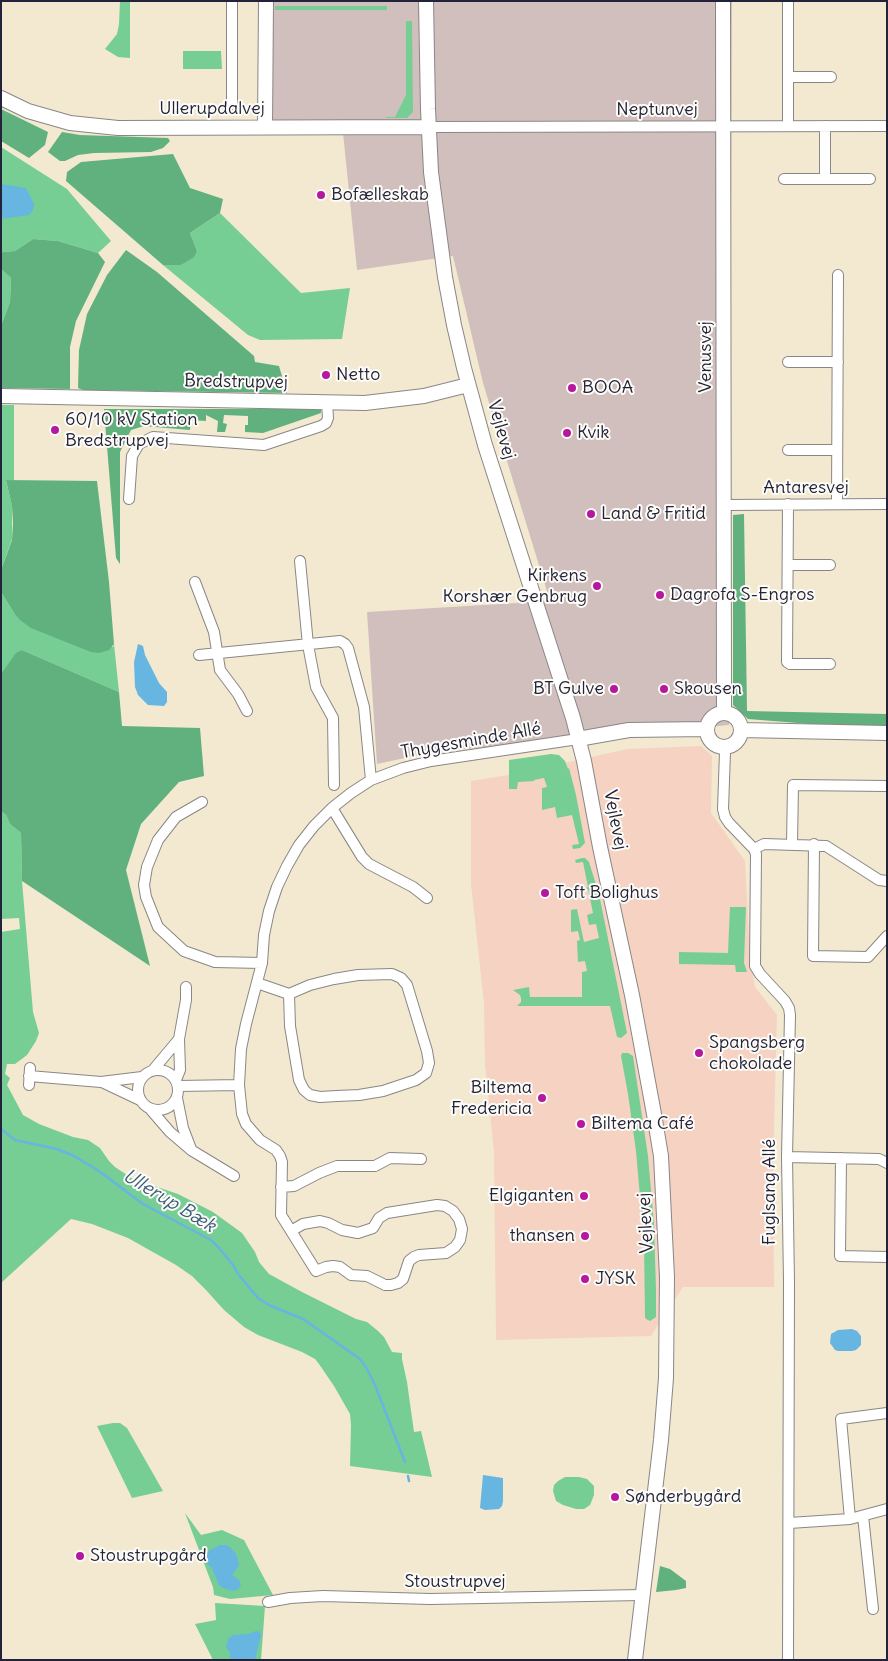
<!DOCTYPE html>
<html>
<head>
<meta charset="utf-8">
<style>
	body { margin:0 }
	#map { position:relative; width:888px; height:1661px; overflow:hidden; background:#f2e9d0; font-family:Delius,sans-serif }
	canvas { display:block }
	.frame { position:absolute; inset:0; border:2px solid #22223b; pointer-events:none }
</style>
</head>
<body>
<div id="map">
<canvas width="888" height="1661"></canvas>
<div class="frame"></div>
</div>
<script>
const context = document.querySelector('canvas').getContext('2d');
context.lineJoin = 'round';
function paint(path, color) { context.fillStyle = color; context.fill(path, 'evenodd'); }
const shape = rows => new Path2D(rows.map(r => 'M' + r).join(''));
function strokePath(path, color, width, dash) { context.strokeStyle = color; context.lineWidth = width; context.lineCap = dash ? 'butt' : 'round'; context.setLineDash(dash || []); context.stroke(path); }
function write(font, color, halo, rows, align = 'center') {
  context.font = font + ' Delius,sans-serif'; context.lineWidth = 4; context.setLineDash([]); context.textBaseline = 'middle'; context.strokeStyle = halo; context.fillStyle = color; for (const [text, x, y, turn = 0] of rows) {
    context.save(); context.translate(x, y); context.rotate((+turn || 0) * Math.PI / 180); context.textAlign = isNaN(turn) ? turn : align; if (halo) context.strokeText(text, 0, 0); context.fillText(text, 0, 0); context.restore();
  }
}
paint(shape([
	[701,746,712,756,711,813,745,861,750,958,755,987,777,1015,773,1166,774,1287,683,1287,651,1336,496,1340,494,1152,485,1064,484,1003,471,884,471,781,515,774,627,749]
]), '#f5d2c2');
paint(shape([
	[273,1,732,1,729,725,433,752,377,764,367,612,550,601,483,383,453,256,357,270,342,123,272,122]
]), '#d1bfbd');
paint(shape([
	[120,1,130,1,130,58,118,57,105,49,117,34,119,24],
	[275,6,387,6,387,10,275,10],
	[407,21,412,21,413,112,407,118,386,118,386,117,395,117,406,95,406,22],
	[183,51,221,51,222,69,183,69],
	[1,147,67,189,111,241,98,253,58,241,33,239,15,251,3,252,1,254],
	[220,213,301,293,350,288,342,339,260,340,248,335,163,265,181,265,197,251,190,233],
	[1,269,11,278,10,302,1,326],
	[1,405,14,405,14,480,6,480,12,506,12,539,1,570],
	[1,592,14,613,113,647,114,644,119,692,22,650,1,674],
	[551,754,559,755,565,761,568,769,569,768,576,795,585,843,580,848,573,849,572,845,579,844,572,815,557,818,555,807,542,810,542,788,547,787,544,778,534,780,534,781,518,782,517,789,509,789,509,760],
	[1,811,6,815,10,824,21,833,22,881,33,1012,39,1033,36,1041,27,1055,15,1064,7,1064,5,1074,10,1078,7,1085,23,1115,39,1124,73,1137,88,1140,100,1148,109,1161,115,1167,133,1179,178,1194,213,1212,242,1233,255,1252,259,1262,269,1274,302,1292,356,1319,367,1322,378,1331,384,1337,392,1352,402,1353,402,1359,407,1382,414,1432,421,1431,432,1477,350,1466,351,1425,350,1414,334,1386,319,1364,315,1359,302,1352,258,1335,244,1327,224,1310,206,1290,192,1276,176,1265,128,1238,92,1224,71,1219,1,1283,1,932,20,929,19,918,1,919],
	[582,858,585,858,589,862,599,894,627,1033,621,1038,617,1037,610,1006,517,1006,521,1002,521,998,520,995,513,990,529,987,530,997,582,997,582,972,587,971,585,961,578,962,577,941,580,940,578,931,571,932,571,910,577,909,584,942,599,938,596,924,589,925,587,915,593,913,588,889,581,889,588,887,583,862,576,863,575,860],
	[730,907,746,907,744,963,747,972,736,972,735,965,679,964,679,952,728,953],
	[622,1053,628,1053,633,1056,648,1156,654,1224,656,1290,656,1317,650,1321,646,1319,645,1317,644,1242,636,1151,628,1094,621,1056],
	[113,1423,120,1423,127,1428,163,1491,132,1498,97,1426],
	[565,1477,579,1477,587,1479,594,1486,594,1495,590,1505,584,1509,576,1509,563,1505,556,1501,553,1491,554,1485,558,1481],
	[185,1513,201,1535,222,1530,244,1540,273,1595,230,1599,214,1595,213,1587],
	[215,1603,265,1606,261,1660,213,1660,195,1624,216,1620]
]), '#76ce94');
paint(shape([
	[1,109,48,132,45,145,29,158,1,141],
	[62,132,80,135,168,138,170,141,163,148,151,152,94,153,78,155,65,161,60,161,48,152],
	[173,154,190,188,223,199,220,213,190,233,197,251,194,257,181,265,163,265,66,181,67,172,81,162],
	[33,239,58,241,98,253,105,262,76,321,70,347,70,389,1,388,1,326,10,302,11,278,1,269,1,254,3,252,15,251],
	[126,250,157,272,254,356,255,362,279,366,287,393,83,390,78,388,79,350,87,314,107,275],
	[104,409,321,409,321,413,263,433,245,432,245,425,248,425,248,416,224,415,223,423,227,424,225,432,217,432,218,421,206,415,206,421,191,420,190,430,144,426,131,430,120,452,120,564,116,558],
	[6,480,97,481,109,582,114,644,109,650,99,653,91,652,31,628,20,620,14,613,1,592,1,570,12,540,13,523,12,506],
	[744,514,747,711,887,714,887,726,835,726,748,719,733,705,733,515],
	[22,650,119,692,122,726,200,728,204,776,179,782,141,824,126,870,150,966,22,881,21,833,10,824,6,815,1,811,1,674,16,653],
	[660,1566,670,1569,686,1581,686,1588,676,1590,656,1592]
]), '#60b17e');
paint(shape([
	[1,184,26,188,34,204,33,210,29,215,1,219],
	[138,644,143,646,145,655,159,683,167,692,167,702,164,706,148,705,138,695,135,687,134,662],
	[852,1329,857,1331,861,1336,861,1345,856,1350,852,1351,838,1351,835,1350,830,1343,831,1334,838,1330],
	[483,1475,503,1478,503,1501,502,1506,499,1509,485,1510,480,1508],
	[220,1545,227,1545,231,1548,236,1554,239,1563,238,1567,232,1575,239,1580,241,1585,238,1589,233,1591,223,1588,219,1585,212,1568,205,1562,204,1558,205,1553],
	[256,1631,260,1632,261,1635,255,1660,230,1660,230,1653,226,1647,228,1639,233,1635,248,1634]
]), '#67b5e1');
strokePath(shape([
	[1,1129,15,1140,57,1149,74,1156,99,1171,143,1204,211,1240,218,1247,233,1265,238,1274,258,1298,269,1305,303,1319,360,1359,367,1369,375,1385,405,1462],
	[408,1476,409,1481]
]), '#67b5e1', 2.5);
const street = shape([
	[232,1,232,104],
	[788,1,788,126],
	[788,77,831,77],
	[825,126,825,179],
	[428,127,887,126],
	[784,179,870,179],
	[788,362,838,362],
	[788,450,837,450],
	[129,499,132,456,139,444,153,437,264,445,321,426,326,423,328,418,327,402],
	[788,504,787,662,790,664,830,664],
	[837,504,838,275],
	[725,505,887,504],
	[300,561,308,645,316,687,333,718,334,785],
	[788,565,830,565],
	[195,582,214,632,220,670,238,694,247,711],
	[199,655,340,641,345,644,348,648,364,707,371,780],
	[725,752,723,809,725,817,729,823,754,849,756,854,755,966,760,974,785,1001,789,1008,790,1015,787,1157,789,1281,788,1660],
	[202,802,176,817,158,840,147,867,144,885,146,897,158,927,184,951,215,962,262,963],
	[332,808,362,857,369,864,413,887,427,898],
	[792,844,793,785,887,786],
	[814,844,813,956,868,957,887,936],
	[754,849,764,844,826,846,879,880,887,881],
	[257,983,289,994,290,1026,299,1080,304,1090,310,1095,320,1097,337,1096,359,1095,383,1091,416,1080,426,1073,429,1063,427,1051,407,985,401,978,392,974,358,975,334,979,310,985,289,994],
	'138 1090a20 20 0 1 1 40 0a20 20 0 1 1-40 0Z',
	[153,1070,179,1039],
	[29,1076,101,1082,142,1077],
	[176,1080,180,1070,179,1039,186,1000,186,987],
	[102,1082,140,1100],
	[29,1085,30,1068],
	[178,1086,239,1085],
	[177,1098,183,1128,191,1149],
	[151,1110,170,1132,191,1150,234,1176],
	[787,1157,879,1159,887,1163],
	[841,1158,840,1256,887,1257],
	[281,1187,294,1186,319,1173,337,1166,375,1166,390,1158,421,1159],
	[291,1231,303,1224,320,1221,328,1223,342,1230,358,1233,373,1228,379,1218,387,1213,437,1205,445,1206,453,1211,459,1219,462,1229,460,1240,455,1247,446,1253,419,1255,414,1257,409,1261,403,1279,398,1283,391,1285,385,1285,367,1276,351,1275,340,1267,333,1266,326,1267,316,1271,281,1215,282,1162,280,1156,276,1150,260,1140,246,1124,242,1114,239,1085,241,1049,246,1024,262,963,264,935,269,911,277,887,287,866,299,845,314,826,332,808,351,793,371,780,403,768,431,761,578,739],
	[863,1516,873,1609],
	[850,1519,841,1419,887,1413],
	[789,1523,850,1519,887,1509],
	[268,1602,290,1598,323,1596,430,1599,641,1595]
]);
const secondary = shape([
	[426,1,428,109,431,172,445,277,454,325,464,368,485,445,573,718,584,761,600,847,632,995,654,1114,661,1156,667,1277,666,1378,661,1440,635,1660],
	[723,1,724,713],
	[1,98,28,111,70,123,118,128,428,127],
	[265,127,266,1],
	[1,396,365,403,424,396,468,385],
	'707 730a17 17 0 1 1 34 0a17 17 0 1 1-34 0Z',
	[741,730,887,733],
	[578,739,629,730,707,729]
]);
strokePath(street, '#8a8686', 12);
strokePath(secondary, '#8a8686', 16);
strokePath(street, '#fff', 10);
strokePath(secondary, '#fff', 14);
for (const [x, y, r, color] of [
	[321,195,5,"#b5179e"],
	[326,375,5,"#b5179e"],
	[572,388,5,"#b5179e"],
	[55,430,5,"#b5179e"],
	[567,433,5,"#b5179e"],
	[591,514,5,"#b5179e"],
	[597,586,5,"#b5179e"],
	[660,595,5,"#b5179e"],
	[614,689,5,"#b5179e"],
	[664,689,5,"#b5179e"],
	[545,893,5,"#b5179e"],
	[699,1053,5,"#b5179e"],
	[542,1098,5,"#b5179e"],
	[581,1124,5,"#b5179e"],
	[584,1196,5,"#b5179e"],
	[585,1236,5,"#b5179e"],
	[585,1279,5,"#b5179e"],
	[615,1497,5,"#b5179e"],
	[80,1556,5,"#b5179e"]
]) { const dot = new Path2D(); dot.arc(x, y, r, 0, 2 * Math.PI); context.fillStyle = color; context.fill(dot); strokePath(dot, '#fdfcf7', 2); }
write('18px', '#22223b', '#fdfcf7', [
	["Ullerupdalvej",212,109],
	["Neptunvej",657,110],
	["Venusvej",706,357,-90],
	["Bredstrupvej",236,382,1],
	["Vejlevej",501,430,74],
	["Antaresvej",806,488],
	["Thygesminde Allé",471,741,-10],
	["Vejlevej",615,820,79],
	["Fuglsang Allé",770,1192,-90],
	["Vejlevej",646,1223,-93],
	["Stoustrupvej",455,1582]
]);
write('18px', '#22223b', '#fdfcf7', [
	["Bofælleskab",331,195],
	["Netto",336,375],
	["BOOA",582,388],
	["60/10 kV Station",65,420],
	["Bredstrupvej",65,441],
	["Kvik",577,433],
	["Land & Fritid",601,514],
	["Kirkens",587,576,"right"],
	["Korshær Genbrug",587,597,"right"],
	["Dagrofa S-Engros",670,595],
	["BT Gulve",604,689,"right"],
	["Skousen",674,689],
	["Toft Bolighus",555,893],
	["Spangsberg",709,1043],
	["chokolade",709,1064],
	["Biltema",532,1088,"right"],
	["Fredericia",532,1109,"right"],
	["Biltema Café",591,1124],
	["Elgiganten",574,1196,"right"],
	["thansen",575,1236,"right"],
	["JYSK",595,1279],
	["Sønderbygård",625,1497],
	["Stoustrupgård",90,1556]
], 'left');
write('italic 19px', '#3e5d7d', '#fdfcf7', [
	["Ullerup Bæk",169,1201,31]
]);
</script>
</body>
</html>
